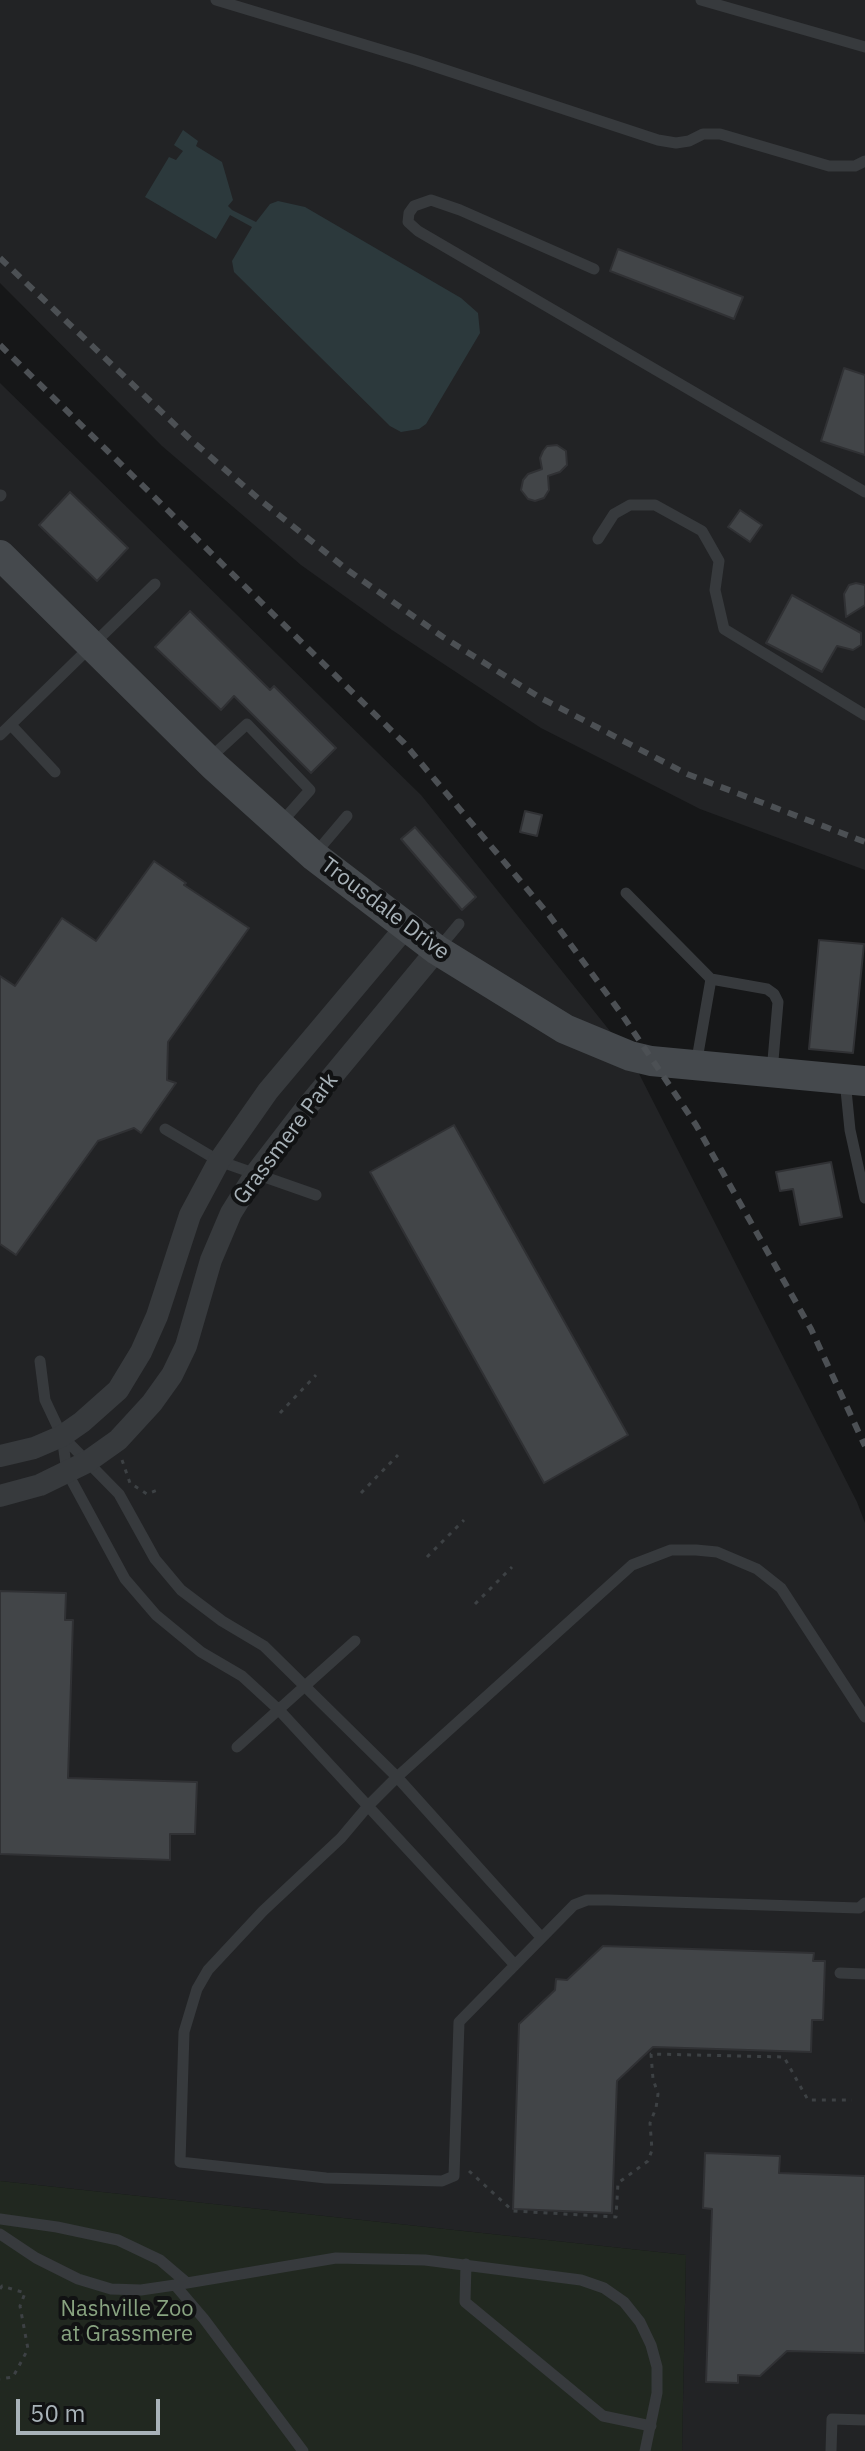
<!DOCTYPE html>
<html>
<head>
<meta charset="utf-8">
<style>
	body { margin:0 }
	#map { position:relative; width:865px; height:2451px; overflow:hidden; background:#161718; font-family:"IBM Plex Sans",sans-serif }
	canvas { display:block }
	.scale { position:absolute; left:16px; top:2399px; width:144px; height:36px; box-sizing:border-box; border:4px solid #a8b2b8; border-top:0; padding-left:10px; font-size:24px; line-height:28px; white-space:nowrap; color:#a8b2b8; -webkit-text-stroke:6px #111213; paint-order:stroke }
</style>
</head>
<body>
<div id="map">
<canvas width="865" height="2451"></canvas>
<div class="scale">50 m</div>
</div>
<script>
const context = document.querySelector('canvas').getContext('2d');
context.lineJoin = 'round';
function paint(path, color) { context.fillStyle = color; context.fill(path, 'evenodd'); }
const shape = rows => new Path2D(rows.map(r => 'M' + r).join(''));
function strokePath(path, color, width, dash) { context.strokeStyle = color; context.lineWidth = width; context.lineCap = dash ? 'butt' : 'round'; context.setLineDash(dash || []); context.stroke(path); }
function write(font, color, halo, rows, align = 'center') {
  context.font = font + ' "IBM Plex Sans",sans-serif'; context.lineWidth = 8; context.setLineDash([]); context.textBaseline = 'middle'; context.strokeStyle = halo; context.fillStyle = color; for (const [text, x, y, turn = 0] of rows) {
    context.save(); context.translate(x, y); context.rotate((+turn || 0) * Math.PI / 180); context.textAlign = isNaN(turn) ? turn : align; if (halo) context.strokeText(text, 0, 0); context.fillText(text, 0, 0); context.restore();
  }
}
paint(shape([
	[0,0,865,0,865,870,700,809,541,728,392,630,301,565,162,446,0,283],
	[0,383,421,795,630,1056,857,1502,865,1523,865,2451,682,2451,686,2255,0,2181]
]), '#222325');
paint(shape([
	[0,2181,686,2255,682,2451,0,2451]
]), '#212820');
paint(shape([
	[183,130,198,141,196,146,222,162,233,200,228,206,232,210,256,222,270,204,278,201,305,207,461,298,478,313,480,333,426,424,419,429,401,432,390,426,234,272,232,261,252,227,230,215,216,239,145,197,169,157,176,160,183,151,174,145]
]), '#2c393c');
const building = shape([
	[618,249,743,297,734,319,610,271,618,249],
	[844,368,865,375,865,455,821,441,844,368],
	[557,445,566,451,567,465,560,472,548,476,549,490,544,498,535,501,528,499,521,490,523,480,528,474,542,469,540,458,543,451,547,446,557,445],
	[70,492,128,548,97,581,39,525,70,492],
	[740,510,762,525,750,542,728,527,740,510],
	[856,583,865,585,865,605,846,617,844,594,849,585,856,583],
	[792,595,861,633,861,645,853,650,837,646,822,672,766,643,792,595],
	[190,611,270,690,274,686,336,748,311,773,234,696,221,710,155,647,190,611],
	[525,811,542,815,537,836,520,832,525,811],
	[415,827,476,897,462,910,401,839,415,827],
	[154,861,186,883,184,885,249,928,168,1042,167,1080,176,1083,141,1133,134,1128,98,1141,16,1255,0,1244,0,976,15,986,62,918,96,941,154,861],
	[819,940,864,944,853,1053,809,1049,819,940],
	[454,1125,628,1435,544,1483,370,1172,454,1125],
	[831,1162,842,1217,800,1225,793,1189,780,1191,776,1172,831,1162],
	[0,1591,66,1593,65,1620,73,1620,68,1778,197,1782,195,1834,170,1834,170,1860,0,1854,0,1591],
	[603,1946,814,1953,813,1961,825,1961,823,2020,812,2020,811,2052,653,2047,617,2081,612,2213,513,2209,519,2024,555,1990,556,1979,567,1980,603,1946],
	[705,2153,780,2156,779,2173,865,2176,865,2353,787,2351,760,2376,738,2375,738,2383,706,2382,712,2209,703,2208,705,2153]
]);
paint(building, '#424548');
strokePath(building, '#303134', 2);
strokePath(shape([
	[280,1413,316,1375],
	[122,1460,130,1483,147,1494,160,1489],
	[361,1493,398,1455],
	[427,1557,464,1520],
	[475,1604,512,1567],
	[469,2171,513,2211,616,2217,618,2183,648,2161,652,2150,650,2123,656,2108,658,2094,653,2079,651,2054,784,2057,808,2100,852,2100],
	[0,2289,2,2286,25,2293,20,2306,28,2349,13,2377,0,2379]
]), '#3d4144', 3, [4, 6]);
strokePath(shape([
	[216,0,415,60,658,140,676,143,689,141,703,134,720,134,829,166,855,166,865,161],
	[701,0,865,47],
	[594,269,460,210,431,200,414,206,409,213,408,222,418,231,865,492],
	[0,496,1,495],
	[598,539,614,514,630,505,655,505,702,531,719,561,715,590,724,629,865,715],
	[11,725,55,772],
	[0,735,155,584],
	[210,758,247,724,310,790,280,824],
	[314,855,347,816],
	[626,893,711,979,767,989,774,994,778,1002,772,1072],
	[439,948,459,924],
	[696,1065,711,979],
	[845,1080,850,1130,865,1198],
	[165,1129,219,1161,316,1195],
	[40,1361,45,1400,62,1436,67,1472,125,1579,156,1615,201,1652,242,1676,279,1710,514,1964],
	[62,1436,119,1494,155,1559,181,1590,222,1621,264,1646,397,1777,540,1936],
	[865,1717,781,1588,757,1569,717,1552,696,1550,671,1550,632,1565,397,1777,368,1806,341,1838,263,1911,208,1970,197,1989,184,2032,180,2162,326,2178,442,2181,454,2176,459,2022,574,1905,587,1900,608,1900,859,1908,865,1903],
	[237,1747,355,1641],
	[840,1973,865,1974],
	[0,2219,57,2227,118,2240,160,2260,187,2283],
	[0,2234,36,2258,78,2279,111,2289,141,2290,175,2285,336,2258,425,2260,581,2280,604,2288,624,2302,640,2322,651,2345,657,2367,657,2393,645,2451],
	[466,2264,465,2302,603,2416,651,2426],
	[175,2285,204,2319,303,2451],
	[831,2451,832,2419,865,2420]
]), '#373a3d', 11);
strokePath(shape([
	[0,1456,34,1448,62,1436,82,1422,118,1390,141,1352,157,1316,190,1215,219,1161,268,1091,405,928],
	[0,1496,40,1485,87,1462,118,1440,152,1403,172,1375,186,1346,211,1260,231,1213,256,1173,306,1108,437,950]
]), '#373a3d', 22);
strokePath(shape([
	[0,555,214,766,314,856,437,950,565,1029,630,1056,651,1061,865,1081]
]), '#45494d', 30);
strokePath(shape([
	[0,258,190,439,260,500,349,571,443,637,539,697,687,774,865,842],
	[0,345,404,743,549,915,623,1016,696,1125,811,1329,865,1446]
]), '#4c5054', 6, [10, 8]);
write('22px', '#a8b2b8', '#111213', [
	["Trousdale Drive",385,909,37],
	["Grassmere Park",286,1139,-53]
]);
write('22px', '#88a380', '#111213', [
	["Nashville Zoo",127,2310],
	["at Grassmere",127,2335]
]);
</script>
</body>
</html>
